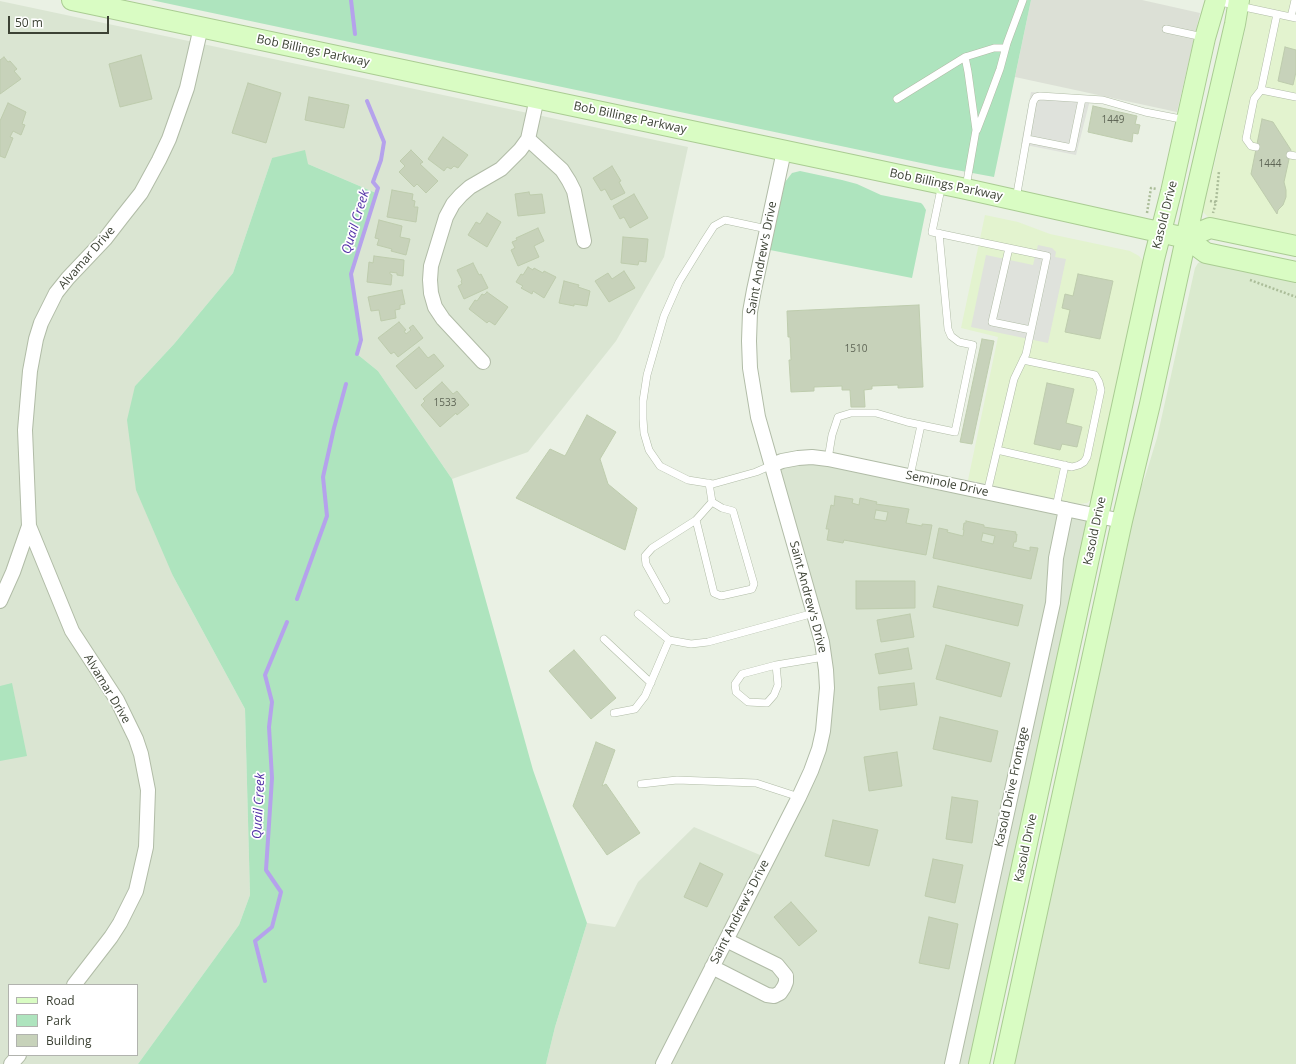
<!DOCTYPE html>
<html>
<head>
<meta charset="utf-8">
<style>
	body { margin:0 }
	#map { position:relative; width:1296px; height:1064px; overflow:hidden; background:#eaf1e4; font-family:"Open Sans",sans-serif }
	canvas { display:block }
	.legend { position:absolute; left:8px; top:984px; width:130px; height:72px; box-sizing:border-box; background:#fff; border:1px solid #b1b3ae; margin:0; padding:5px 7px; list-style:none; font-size:12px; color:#3c4234 }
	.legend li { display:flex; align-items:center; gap:8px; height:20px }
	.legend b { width:20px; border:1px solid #b1b3ae }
	.scale { position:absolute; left:8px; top:16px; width:101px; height:18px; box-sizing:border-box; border:2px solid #3c4234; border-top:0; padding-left:5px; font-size:12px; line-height:14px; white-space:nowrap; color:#3c4234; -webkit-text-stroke:3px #fff; paint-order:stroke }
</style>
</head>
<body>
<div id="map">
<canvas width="1296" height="1064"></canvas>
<ul class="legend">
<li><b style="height:5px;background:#d9fcc3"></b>Road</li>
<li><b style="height:11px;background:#aee4be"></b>Park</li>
<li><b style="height:11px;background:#c7d2ba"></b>Building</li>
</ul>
<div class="scale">50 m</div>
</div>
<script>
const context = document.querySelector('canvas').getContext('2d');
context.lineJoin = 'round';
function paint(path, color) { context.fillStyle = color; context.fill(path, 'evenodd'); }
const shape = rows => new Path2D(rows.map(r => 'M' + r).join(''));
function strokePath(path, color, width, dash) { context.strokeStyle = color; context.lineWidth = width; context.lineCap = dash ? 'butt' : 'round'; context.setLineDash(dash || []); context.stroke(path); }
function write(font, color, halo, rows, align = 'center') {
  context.font = font + ' "Open Sans",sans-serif'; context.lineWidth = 3.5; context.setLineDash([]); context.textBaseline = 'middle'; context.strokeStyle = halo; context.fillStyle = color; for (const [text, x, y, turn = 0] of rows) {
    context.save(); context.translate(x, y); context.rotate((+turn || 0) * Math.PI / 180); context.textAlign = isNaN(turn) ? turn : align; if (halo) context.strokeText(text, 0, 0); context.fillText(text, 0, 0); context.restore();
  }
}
paint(shape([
	[0,1,688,147,664,257,616,341,528,452,452,479,378,371,357,354,361,340,351,274,376,193,308,164,272,158,233,273,174,344,135,386,173,576,245,709,250,895,239,925,138,1064,0,1064],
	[9,985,137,985,137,1055,9,1055],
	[798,458,1099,516,979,1064,546,1064,555,1027,587,923,615,927,638,882,694,827,767,858,812,771,827,688,772,465]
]), '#dae5d2');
paint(shape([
	[1249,0,1296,0,1296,237,1210,219,1201,210,1203,193,1212,175,1245,31],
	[985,215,1018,222,1050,234,1130,251,1139,256,1143,261,1144,265,1092,499,1087,503,1078,504,968,480,998,337,961,328]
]), '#e3f3cf');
paint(shape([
	[1031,0,1142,0,1200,13,1177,112,1015,77]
]), '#dce0d6');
paint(shape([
	[1202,261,1296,280,1296,1064,1012,1064,1135,502,1145,477,1157,438,1195,268,1198,263]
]), '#daeace');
paint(shape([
	[151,0,1031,0,994,177,940,167],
	[305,150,308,164,376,193,351,274,361,340,357,354,378,371,452,479,533,770,587,923,555,1027,546,1064,138,1064,239,925,250,895,245,709,173,576,136,490,127,420,135,386,174,344,233,273,272,158],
	[800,171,842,180,857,184,881,195,921,203,923,205,926,210,912,278,770,250,785,182,792,173],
	[12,683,27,756,0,761,0,686]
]), '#aee4be');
paint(shape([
	[1031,92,1091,96,1076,155,1021,144],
	[1038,245,1052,248,1056,252,1055,257,1066,259,1048,343,971,327,986,255,1033,265]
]), '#dfe2dc');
strokePath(shape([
	[351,0,355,34],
	[357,354,361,340,351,274,378,188,373,182,381,160,384,142,367,101],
	[297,599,327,516,323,477,334,428,346,384],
	[265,981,255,941,272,927,281,892,266,870,272,778,269,727,272,702,265,675,287,622]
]), '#b5a2ec', 4);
const building = shape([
	[1285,47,1296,50,1296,72,1293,85,1278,81,1285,47],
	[141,55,152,99,120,107,109,64,141,55],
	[4,57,8,62,10,61,17,69,14,71,21,79,0,94,0,60,4,57],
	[248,83,281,93,266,143,232,133,248,83],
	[309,97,349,105,344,128,305,120,309,97],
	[8,103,26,112,22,124,25,125,21,135,13,131,10,137,13,138,5,158,0,156,0,121,8,103],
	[1093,106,1137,116,1135,124,1140,125,1138,134,1133,133,1132,142,1088,132,1093,106],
	[1262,119,1273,122,1291,150,1284,182,1286,190,1286,197,1283,205,1278,210,1277,214,1251,174,1262,119],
	[443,137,468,155,458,168,454,166,451,169,447,167,444,171,428,159,443,137],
	[411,150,423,162,420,164,438,181,426,193,417,184,414,187,399,172,405,166,400,161,411,150],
	[612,166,621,181,619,182,625,193,611,200,605,189,601,191,593,178,612,166],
	[392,190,413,194,412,200,415,201,414,207,418,207,416,222,387,217,392,190],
	[529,192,530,195,542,194,545,213,518,216,515,194,529,192],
	[634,194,648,218,630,228,624,217,620,219,613,206,634,194],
	[487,213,501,222,487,247,468,235,476,222,480,224,487,213],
	[379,220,402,226,400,237,410,239,406,255,391,251,392,249,377,245,379,239,375,238,379,220],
	[538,228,544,241,534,246,539,257,518,266,511,250,515,248,512,242,517,240,516,238,538,228],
	[623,237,648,239,646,262,639,261,638,265,621,263,623,237],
	[374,256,404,260,403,276,397,275,397,273,390,272,390,274,392,275,391,285,367,282,369,262,373,263,374,256],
	[473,263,479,275,481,274,488,288,464,299,458,286,462,284,461,281,462,280,457,270,473,263],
	[528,267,533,270,534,268,543,273,544,271,556,277,544,298,533,291,532,294,521,288,523,286,516,282,521,274,523,275,528,267],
	[624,271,635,288,609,302,595,281,608,273,612,279,624,271],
	[1078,274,1113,281,1100,339,1065,332,1070,310,1062,308,1065,294,1073,296,1078,274],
	[564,281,579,285,578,287,590,291,587,306,574,304,574,306,559,303,564,281],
	[402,290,405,304,400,305,400,309,395,310,396,318,381,321,379,310,371,311,368,297,402,290],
	[487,292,508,307,495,325,489,321,487,323,469,309,475,300,477,301,482,294,484,295,487,292],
	[919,305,923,387,898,388,898,385,872,386,872,389,864,390,865,407,851,407,850,390,842,390,842,386,814,387,814,391,791,392,789,360,791,360,790,337,788,337,787,311,919,305],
	[399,322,406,330,404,331,406,334,411,330,409,328,413,325,423,338,398,357,394,352,391,354,378,338,399,322],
	[982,339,994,341,972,444,960,442,982,339],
	[419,347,428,358,434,354,444,366,416,389,396,366,419,347],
	[442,382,453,394,457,391,469,405,457,415,456,413,440,427,421,405,425,401,423,399,442,382],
	[1047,383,1074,389,1066,423,1082,427,1077,447,1062,444,1060,450,1034,444,1047,383],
	[587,415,616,432,600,459,608,484,637,508,625,550,516,498,550,449,565,456,587,415],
	[835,496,853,499,852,503,859,505,860,498,877,502,876,504,909,509,906,523,922,526,922,524,932,525,926,555,844,540,843,543,827,540,829,529,826,529,831,505,834,506,835,496],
	[876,510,888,512,886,521,874,519,876,510],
	[966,521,984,525,984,527,1016,532,1015,534,1017,534,1016,542,1014,542,1013,547,1030,551,1030,547,1038,548,1031,579,933,558,939,528,948,530,947,532,963,536,964,530,963,530,964,523,966,523,966,521],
	[983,533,995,536,993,544,981,541,983,533],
	[856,581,915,581,915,608,856,609,856,581],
	[938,586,1023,605,1018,626,933,607,938,586],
	[910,614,914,637,881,642,877,620,910,614],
	[946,645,1010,663,1001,697,936,679,946,645],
	[908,648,912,669,879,674,875,654,908,648],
	[574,650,616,698,591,719,549,671,574,650],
	[914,683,917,705,880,710,878,687,914,683],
	[940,717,998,731,991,762,933,749,940,717],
	[596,742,615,750,602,786,606,784,640,833,607,855,573,806,596,742],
	[897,752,902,786,869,791,864,757,897,752],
	[952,797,978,801,972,843,946,839,952,797],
	[833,820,878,830,869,866,825,856,833,820],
	[933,859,963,865,955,903,925,896,933,859],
	[700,863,723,874,707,907,684,897,700,863],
	[791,902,817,931,799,946,774,917,791,902],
	[929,917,958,924,949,969,919,963,929,917]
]);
paint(building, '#c7d2ba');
strokePath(building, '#beccad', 1);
const lane = shape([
	[1216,1,1296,18],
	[1277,14,1261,90,1296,97],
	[1291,17,1295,0],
	[1166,29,1203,37],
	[965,57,994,48,1005,48],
	[897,99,965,57,968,72,976,130,966,187],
	[977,130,987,104,1000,69,1007,43,1023,0],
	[1027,139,1072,148,1082,99],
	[1256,147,1251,146,1246,139,1254,99,1261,90],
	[1290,155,1296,156],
	[942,184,932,232,1047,256,1026,354,1014,379,987,493],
	[1016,199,1033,102,1036,97,1040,96,1103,100,1145,112,1186,120],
	[767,229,725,220,714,226,703,243,679,282,664,316,647,375,643,401,643,419,644,433,649,450,660,466,688,480,713,484,756,472,772,465],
	[1009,248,992,322,1031,330],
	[997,450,1072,467,1079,465,1084,462,1087,457,1101,390,1099,382,1095,375,1023,360],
	[828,459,832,435,838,417,851,413,876,413,907,422,955,432,973,345,959,342,951,336,948,329,939,233],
	[910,476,921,425],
	[709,483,712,502,722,508,733,511,754,584,752,589,721,596,714,593,696,520,712,502],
	[1056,507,1065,465],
	[666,600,646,564,645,556,652,548,696,520],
	[638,614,669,640,691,644,708,642,814,613],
	[604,639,651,683],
	[776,665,778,685,774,695,767,703,748,702,736,692,735,684,742,674,776,665,824,657],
	[614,713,635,709,645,696,669,640],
	[641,784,677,780,756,783,799,797]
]);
const street = shape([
	[528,139,562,170,569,181,574,191,584,241],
	[483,362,443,319,435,307,431,293,430,280,431,266,446,217,453,204,461,195,470,187,501,169,520,150,528,139,537,98],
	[772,465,782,461,798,458,812,457,828,459,1122,521],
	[0,601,13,572,29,526],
	[712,967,767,995,774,996,780,993,784,987,786,982,786,976,777,965,726,940],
	[74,985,111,937,120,923,136,891,146,847,148,790,141,754,136,739,117,700,72,631,29,526,25,430,30,371,36,339,41,323,56,293,68,278,105,239,122,217,141,193,159,160,169,139,187,88,201,27],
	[11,1064,19,1055],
	[663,1064,799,797,811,771,819,749,823,731,827,688,826,670,822,642,758,417,750,368,749,341,750,312,754,290,784,151],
	[952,1064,1053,603,1056,558,1066,509]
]);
const secondary = shape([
	[72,0,966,189,1186,238,1206,253,1296,272],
	[1186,238,1210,228,1296,246],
	[979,1064,1154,259,1171,192,1205,38,1216,0],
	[1004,1064,1122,521,1150,404,1195,197,1235,24,1239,0]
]);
strokePath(lane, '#b1bca7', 8);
strokePath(street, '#b1bca7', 16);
strokePath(secondary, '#aacc93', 22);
strokePath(shape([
	[1210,201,1216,202,1213,213],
	[1216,202,1219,171],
	[1147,213,1151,188,1157,189],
	[1250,280,1296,297]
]), '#abbd99', 2.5, [2, 2]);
strokePath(lane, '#fff', 7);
strokePath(street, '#fff', 14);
strokePath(secondary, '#d9fcc3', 20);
write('10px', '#5f6656', null, [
	["1449",1113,120],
	["1444",1270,164],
	["1510",856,349],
	["1533",445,403]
]);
write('12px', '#3c4234', '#fff', [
	["Bob Billings Parkway",313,51,12],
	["Bob Billings Parkway",630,118,12],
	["Bob Billings Parkway",946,185,12],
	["Kasold Drive",1165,215,-76],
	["Alvamar Drive",87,258,-49],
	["Saint Andrew's Drive",762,258,-79],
	["Seminole Drive",947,484,12],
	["Kasold Drive",1095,531,-78],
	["Saint Andrew's Drive",808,597,75],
	["Alvamar Drive",107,689,59],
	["Kasold Drive Frontage",1012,787,-78],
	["Kasold Drive",1026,848,-78],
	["Saint Andrew's Drive",740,912,-63]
]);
write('italic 13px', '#5433a8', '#fff', [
	["Quail Creek",356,222,-73],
	["Quail Creek",259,806,-87]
]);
</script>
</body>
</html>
